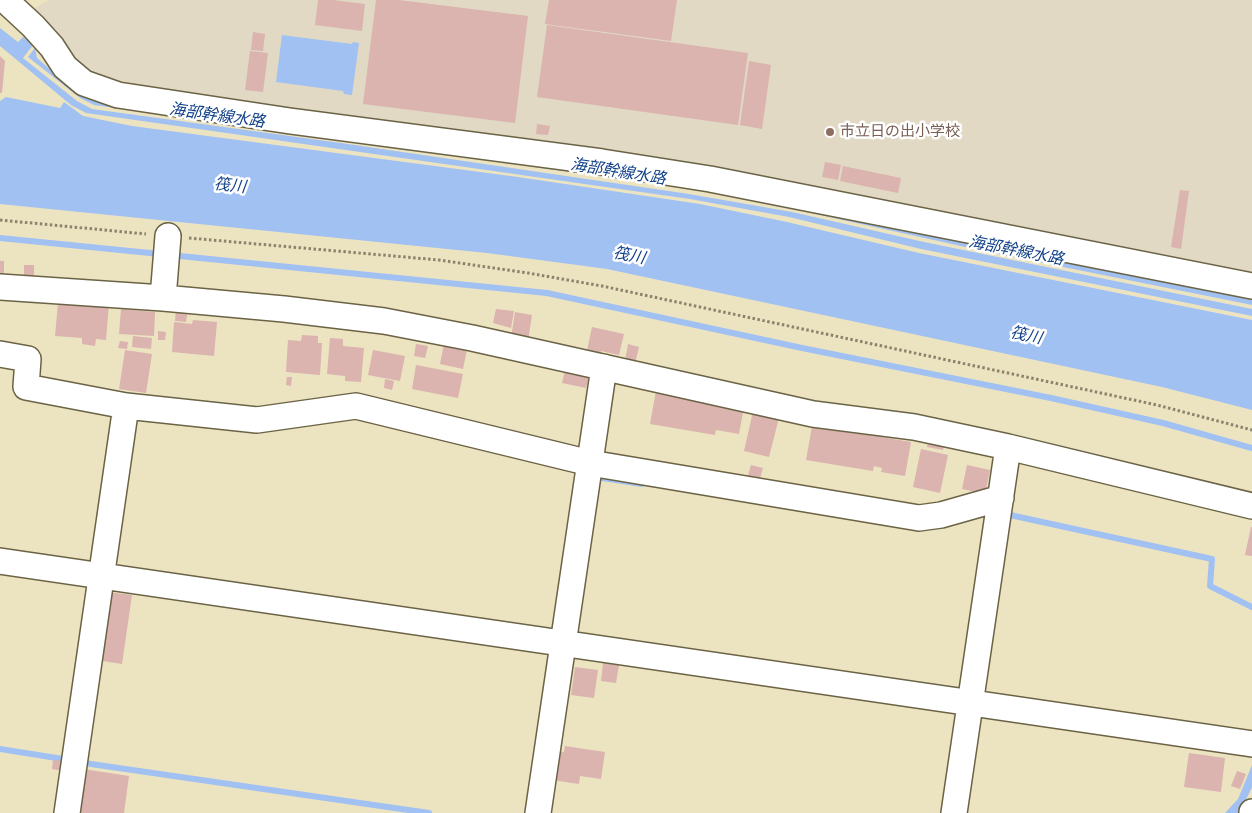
<!DOCTYPE html>
<html>
<head>
<meta charset="utf-8">
<style>
	body { margin:0 }
	canvas { display:block; background:#ece3c1 }
</style>
</head>
<body>
<canvas width="1252" height="813"></canvas>
<script>
const context = document.querySelector('canvas').getContext('2d');
context.lineJoin = 'round';
function paint(path, color) { context.fillStyle = color; context.fill(path, 'evenodd'); }
const shape = rows => new Path2D(rows.map(r => 'M' + r).join(''));
function strokePath(path, color, width, dash) { context.strokeStyle = color; context.lineWidth = width; context.lineCap = dash ? 'butt' : 'round'; context.setLineDash(dash || []); context.stroke(path); }
function write(font, color, halo, rows, align = 'center') {
  context.font = font + ' Helvetica,"Noto Sans JP",sans-serif'; context.lineWidth = 5; context.setLineDash([]); context.textBaseline = 'middle'; context.strokeStyle = halo; context.fillStyle = color; for (const [text, x, y, turn = 0] of rows) {
    context.save(); context.translate(x, y); context.rotate((+turn || 0) * Math.PI / 180); context.textAlign = isNaN(turn) ? turn : align; if (halo) context.strokeText(text, 0, 0); context.fillText(text, 0, 0); context.restore();
  }
}
paint(shape([
	[49,0,1252,0,1252,276,121,88,86,76,30,11]
]), '#e1d9c3');
paint(shape([
	[0,28,18,42,23,37,33,45,23,58,77,101,92,109,341,143,689,194,792,212,924,242,1252,309,1252,316,921,249,789,217,690,199,86,113,71,105,0,46],
	[282,35,352,44,353,42,359,43,352,95,344,94,343,91,276,82],
	[35,48,37,58,59,77,697,185,1252,298,1252,305,979,250,793,209,691,189,94,105,80,98,28,57],
	[6,97,60,108,64,102,83,116,132,126,518,177,700,204,787,222,919,253,1252,320,1252,410,1162,387,607,269,487,253,0,204,0,101],
	[1252,765,1252,787,1242,808,1243,813,1225,813,1238,799]
]), '#a1c1f3');
strokePath(shape([
	[0,238,160,254],
	[170,255,547,293,802,348,1051,398,1163,423,1252,448],
	[596,477,642,484],
	[1010,515,1212,559,1210,586,1252,607],
	[0,749,63,759],
	[84,763,429,813]
]), '#a1c1f3', 6);
paint(shape([
	[318,0,333,0,365,4,362,31,315,25],
	[376,0,399,0,528,16,515,123,363,104],
	[549,0,677,0,671,41,545,24],
	[547,25,748,53,738,125,537,97],
	[253,32,265,34,263,51,251,50],
	[250,51,268,53,263,92,245,90],
	[0,56,5,61,2,93,0,93],
	[749,61,771,65,762,129,740,125],
	[537,124,550,126,548,135,536,134],
	[825,162,841,165,838,180,822,177],
	[843,166,901,178,898,193,840,181],
	[1180,190,1189,191,1181,249,1171,247],
	[0,261,4,261,4,279,0,279],
	[24,265,34,265,34,280,24,280],
	[58,303,109,304,106,340,96,339,95,346,82,344,82,338,55,336],
	[176,308,188,309,186,322,175,321],
	[121,309,155,312,154,336,119,334],
	[496,309,514,311,511,328,493,323],
	[515,312,532,315,528,341,511,338],
	[193,320,217,322,214,356,172,352,174,322,192,324],
	[592,327,624,334,619,355,601,351,600,358,586,355],
	[158,331,166,332,165,340,158,340],
	[302,335,318,336,318,343,322,343,320,375,286,372,288,340,301,341],
	[133,336,152,338,151,349,132,347],
	[330,338,343,339,343,346,364,348,361,382,345,381,345,376,327,374],
	[120,341,128,342,127,349,118,348],
	[416,344,428,346,425,358,414,356],
	[444,344,467,349,463,369,440,364],
	[628,344,639,347,635,364,625,361],
	[125,350,152,354,146,393,119,389],
	[373,350,405,356,400,381,368,375],
	[416,365,463,374,458,398,412,389],
	[565,370,589,375,586,388,562,383],
	[287,377,292,377,291,386,286,385],
	[385,379,394,381,392,390,384,388],
	[656,391,744,407,739,434,716,430,715,435,650,424],
	[754,407,780,414,769,457,744,451],
	[812,426,859,434,860,429,881,432,881,437,911,442,905,476,881,472,882,468,874,466,873,471,806,460],
	[929,437,945,440,943,450,927,447],
	[921,449,948,455,940,493,913,487],
	[751,465,763,468,759,482,747,479],
	[967,465,990,470,985,494,962,489],
	[1251,527,1252,527,1252,556,1245,555],
	[107,592,132,595,122,664,96,660],
	[603,663,619,665,616,683,601,681],
	[575,667,598,670,594,698,571,695],
	[565,746,605,752,601,779,580,776,579,784,552,780,556,751,564,752],
	[1189,753,1225,758,1221,792,1184,787],
	[53,760,65,761,63,771,52,769],
	[83,769,129,776,124,813,77,813],
	[1237,771,1246,774,1240,789,1231,786]
]), '#dbb3af');
const minor = shape([
	[5,0,33,26,52,47,65,67,84,83,118,95,290,121,602,162,710,179,1252,286],
	[0,287,163,298,284,309,384,321,472,338,813,414,914,427,1008,447,1252,506],
	[163,298,168,236],
	[0,354,28,359,26,387,126,406,257,420,356,406,590,463,919,518,941,515,1001,498],
	[0,561,1252,744],
	[67,813,126,406],
	[538,813,604,367],
	[954,813,1008,447],
	[1252,813,1252,812]
]);
strokePath(minor, '#6b6345', 28);
strokePath(shape([
	[0,220,146,234],
	[189,238,439,260,528,273,602,286,1157,405,1252,430]
]), '#8a846d', 3, [2.5, 2.5]);
strokePath(minor, '#fff', 25);
for (const [x, y, r, color] of [
	[830,132,5,"#8d6e63"]
]) { const dot = new Path2D(); dot.arc(x, y, r, 0, 2 * Math.PI); context.fillStyle = color; context.fill(dot); strokePath(dot, '#fff', 2); }
write('15px', '#785e54', '#fff', [
	["市立日の出小学校",840,132]
], 'left');
write('italic 16px', '#124289', '#fff', [
	["海部幹線水路",217,116,8],
	["海部幹線水路",618,172,9],
	["筏川",230,186,6],
	["海部幹線水路",1016,251,11],
	["筏川",629,256,11],
	["筏川",1026,336,12]
]);
</script>
</body>
</html>
